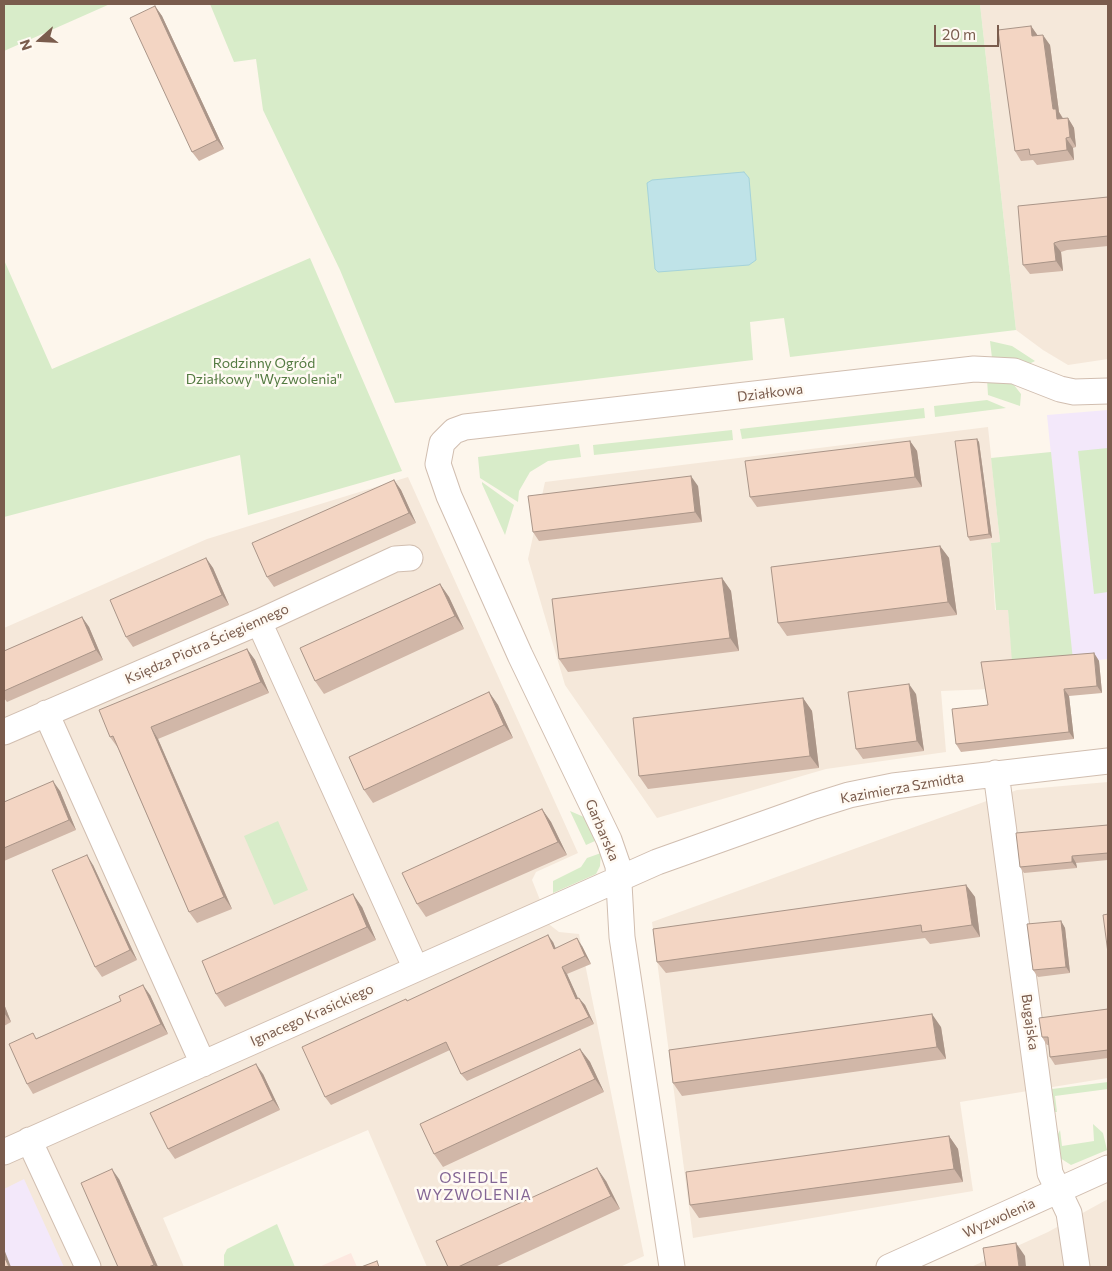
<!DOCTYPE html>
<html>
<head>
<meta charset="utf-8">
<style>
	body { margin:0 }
	#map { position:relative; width:1112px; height:1271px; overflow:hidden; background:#fdf6ec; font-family:Commissioner,sans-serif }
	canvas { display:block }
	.frame { position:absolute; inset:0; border:5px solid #7a5c4d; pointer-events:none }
	.north { position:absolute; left:15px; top:15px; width:50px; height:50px; -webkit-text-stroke:4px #fffaf3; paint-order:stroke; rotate:251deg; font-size:14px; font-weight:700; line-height:20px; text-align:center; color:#7a5c4d }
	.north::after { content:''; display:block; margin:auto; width:18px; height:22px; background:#7a5c4d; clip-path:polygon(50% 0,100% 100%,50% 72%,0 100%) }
	.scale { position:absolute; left:934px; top:25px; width:65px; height:22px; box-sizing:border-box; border:2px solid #7a5c4d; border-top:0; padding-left:6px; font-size:15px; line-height:18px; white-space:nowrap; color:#7a5c4d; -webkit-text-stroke:4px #fffaf3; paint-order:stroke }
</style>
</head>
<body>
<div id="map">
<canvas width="1112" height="1271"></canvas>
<div class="frame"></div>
<div class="north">N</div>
<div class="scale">20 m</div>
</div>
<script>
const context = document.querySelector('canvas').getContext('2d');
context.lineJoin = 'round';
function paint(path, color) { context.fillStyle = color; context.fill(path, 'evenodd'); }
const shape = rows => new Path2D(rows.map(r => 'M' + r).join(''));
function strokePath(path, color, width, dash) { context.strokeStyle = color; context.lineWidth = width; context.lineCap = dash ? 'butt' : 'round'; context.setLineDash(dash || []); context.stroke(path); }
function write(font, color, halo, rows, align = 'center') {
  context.font = font + ' Commissioner,sans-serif'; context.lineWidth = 5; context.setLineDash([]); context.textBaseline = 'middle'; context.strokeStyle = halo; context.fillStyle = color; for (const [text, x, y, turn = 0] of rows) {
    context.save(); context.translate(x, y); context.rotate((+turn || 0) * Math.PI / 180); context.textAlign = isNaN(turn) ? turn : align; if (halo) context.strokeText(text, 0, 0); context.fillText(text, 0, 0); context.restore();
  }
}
paint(shape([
	[980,4,1108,4,1108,359,1068,365,1043,350,1016,330],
	[988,427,1000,542,991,543,995,610,1008,610,1015,688,941,691,946,752,826,769,657,818,565,685,528,559,545,482],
	[408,477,578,853,536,872,532,880,550,925,559,932,579,934,644,1256,620,1267,427,1267,368,1130,163,1218,184,1267,4,1267,4,628,207,539],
	[1108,782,1108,1078,960,1102,973,1191,693,1238,652,922,1017,790],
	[1108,1199,1108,1267,971,1267,1048,1232]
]), '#f5e8da');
paint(shape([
	[351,1253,357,1267,319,1267]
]), '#fde8e0');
paint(shape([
	[1108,410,1108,659,1072,663,1047,415],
	[24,1179,64,1267,4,1267,4,1189]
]), '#f3e8fa');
paint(shape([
	[4,4,110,4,4,51],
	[210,4,980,4,1016,330,790,357,784,318,750,322,753,360,395,403,340,270,263,110,256,59,234,62],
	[310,258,402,471,248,515,240,455,4,517,4,260,52,369],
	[990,341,1012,346,1035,361,1029,364,992,358],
	[987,379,1005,380,1014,385,1021,394,1020,406,988,395],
	[987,400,1006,408,935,417,934,406],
	[924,408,925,418,742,439,740,429],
	[732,430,733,440,594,455,593,445],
	[579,444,581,457,548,461,530,472,519,491,518,502,480,478,478,457],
	[1108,448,1108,592,1094,594,1078,451],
	[1051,452,1073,660,1012,662,1008,610,996,610,991,543,1000,542,991,458],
	[482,482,514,505,505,535,482,484],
	[570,811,584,817,595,841,586,845],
	[278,821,308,890,274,905,244,836],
	[601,853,600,866,596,874,553,893,553,881,581,867,587,858],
	[1108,1082,1108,1089,1055,1096,1057,1112,1055,1112,1052,1089],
	[1093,1124,1103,1133,1107,1150,1071,1165,1060,1158,1057,1136,1060,1130,1062,1146,1094,1141],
	[277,1224,295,1267,224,1267,224,1255,227,1249]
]), '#d8ecc9');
const water = shape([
	[744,172,749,178,756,260,749,265,658,272,655,269,647,183,652,180,744,172]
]);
paint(water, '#bfe3e8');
strokePath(water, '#a5d3da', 1);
const minor = shape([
	[259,622,416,969],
	[46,713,203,1064],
	[4,732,259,622,395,559,410,558],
	[996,773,1050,1173,1069,1213,1077,1267],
	[29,1140,88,1267],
	[4,1152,657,862,814,806,849,795,893,786,1108,761],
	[672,1267,622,937,618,866,609,840,520,655,449,496,438,464,442,443,454,431,465,427,974,369,1014,371,1060,389,1074,392,1108,391],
	[889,1267,1108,1168]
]);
strokePath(minor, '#d1beb0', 27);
strokePath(minor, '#fff', 25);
paint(shape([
	[155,6,162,16,224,149,199,161,192,152],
	[1031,26,1038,36,1050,45,1059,112,1063,118,1068,118,1074,128,1076,147,1073,148,1074,160,1037,165,1033,160,1021,161,1015,151],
	[1108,197,1108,246,1067,250,1061,252,1063,271,1030,274,1023,265],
	[977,439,979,442,992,538,970,541,968,537],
	[910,441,917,451,922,487,757,507,750,497],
	[394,480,401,490,416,523,274,587,267,577],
	[698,486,702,522,539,541,533,532],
	[940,546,949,558,957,615,787,636,778,623],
	[206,558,213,568,229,605,133,647,126,637],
	[722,578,731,591,739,651,568,672,559,659],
	[440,584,449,597,464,629,324,694,315,681],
	[82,617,89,627,103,660,7,702,4,698,4,651],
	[247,649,255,660,269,693,158,739,232,909,197,923,189,912,118,748,110,737],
	[1094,653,1099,661,1102,693,1069,696,1074,739,961,752,956,744,988,705],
	[489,692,498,705,513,738,373,803,364,790],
	[916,694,924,751,863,759,856,749],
	[803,698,812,711,819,768,648,789,639,776],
	[60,791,76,830,4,861,4,802],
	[542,809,551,822,567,855,426,917,417,904],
	[1108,825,1108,860,1076,863,1077,868,1024,873,1020,867],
	[93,865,137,960,102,977,95,967],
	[966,885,975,897,980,937,930,944,925,938,666,973,657,962],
	[362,907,376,940,225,1007,216,994],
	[1061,921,1065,928,1070,973,1038,977,1033,970],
	[553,942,555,948,582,946,591,964,567,974,578,999,585,1005,594,1024,467,1081,461,1074,450,1050,331,1105,325,1097,407,1001],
	[150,995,168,1034,33,1094,27,1084,37,1038],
	[4,1004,11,1022,4,1026],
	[1108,1009,1108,1058,1055,1065,1050,1057,1049,1045,1047,1045,1042,1037],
	[941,1027,946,1059,682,1096,673,1083],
	[580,1049,590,1062,604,1092,443,1167,434,1154],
	[263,1074,280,1110,175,1159,168,1149],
	[949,1136,958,1149,963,1182,699,1218,690,1205],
	[119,1179,158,1267,118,1267],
	[606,1181,620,1209,495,1267,448,1267]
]), '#d1b7a8');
paint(shape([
	[155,6,162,16,224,149,217,140],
	[1031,26,1038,36,1032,36],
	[1043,35,1050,45,1059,112,1063,119,1057,119,1053,109],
	[1068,118,1074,128,1076,147,1070,137],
	[1066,138,1073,148,1074,160,1067,150],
	[1054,243,1061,252,1063,271,1056,261],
	[977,439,979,442,992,538,989,534],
	[910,441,917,451,922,487,915,477],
	[691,476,698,486,702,522,695,512],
	[394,480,401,490,416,523,409,513],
	[940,546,949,558,957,615,948,602],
	[206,558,213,568,229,605,222,595],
	[722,578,731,591,739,651,730,638],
	[440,584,449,597,464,629,455,616],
	[82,617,89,627,103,660,96,650],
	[247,649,255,660,269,693,261,682],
	[1094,653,1099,661,1102,693,1097,686],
	[909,684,916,694,924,751,917,741],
	[1064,689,1069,696,1074,739,1069,732],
	[489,692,498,705,513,738,504,725],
	[803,698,812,711,819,768,810,756],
	[151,727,158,739,232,909,224,897],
	[53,781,60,791,76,830,69,820],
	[542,809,551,822,567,855,558,842],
	[87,855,93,865,137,960,130,950],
	[1072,856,1076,863,1077,868,1072,862],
	[966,885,975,897,980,937,972,925],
	[353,894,362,907,376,940,367,927],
	[1061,921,1065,928,1070,973,1066,967],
	[548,935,553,942,559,956,554,949],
	[577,938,582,946,591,964,585,956],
	[562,967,567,974,582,1007,576,999],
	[143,985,150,995,168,1034,161,1024],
	[579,998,585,1005,594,1024,589,1017],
	[4,1004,11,1022,4,1013],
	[932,1014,941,1027,946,1059,937,1047],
	[580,1049,590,1062,604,1092,595,1079],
	[256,1064,263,1074,280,1110,273,1100],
	[949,1136,958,1149,963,1182,954,1169],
	[597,1168,606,1181,620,1209,611,1196],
	[112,1169,119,1179,158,1267,156,1267,154,1265],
	[1016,1243,1025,1256,1026,1267,1019,1267],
	[4,1249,11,1267,9,1267,4,1256]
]), '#aa9588');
const building = shape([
	[155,6,217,140,192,152,130,18,155,6],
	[1031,26,1032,36,1043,35,1053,109,1056,109,1057,119,1068,118,1070,137,1066,138,1067,150,1030,155,1029,149,1015,151,998,30,1031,26],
	[1108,197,1108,236,1060,241,1054,243,1056,261,1023,265,1018,206,1108,197],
	[977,439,989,534,968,537,955,441,977,439],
	[910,441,915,477,750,497,745,461,910,441],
	[691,476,695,512,533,532,528,496,691,476],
	[394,480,409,513,267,577,252,543,394,480],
	[940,546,948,602,778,623,771,567,940,546],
	[206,558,222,595,126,637,110,600,206,558],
	[722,578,730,638,559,659,552,599,722,578],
	[440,584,455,616,315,681,300,648,440,584],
	[82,617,96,650,4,691,4,651,82,617],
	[247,649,261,682,151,727,224,897,189,912,113,736,110,737,99,710,247,649],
	[1094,653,1097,686,1064,689,1069,732,956,744,952,709,988,705,981,662,1094,653],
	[909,684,917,741,856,749,848,692,909,684],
	[489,692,504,725,364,790,349,757,489,692],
	[803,698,810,756,639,776,633,718,803,698],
	[53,781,69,820,4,848,4,802,53,781],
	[542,809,558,842,417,904,402,873,542,809],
	[1108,825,1108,853,1072,856,1072,862,1020,867,1016,833,1108,825],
	[87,855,130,950,95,967,52,870,87,855],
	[966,885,972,925,922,932,921,925,657,962,653,929,966,885],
	[353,894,367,927,216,994,202,961,353,894],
	[1108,914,1108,953,1103,915,1108,914],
	[1061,921,1066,967,1033,970,1027,924,1061,921],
	[548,935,554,949,577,938,585,956,562,967,576,999,579,998,589,1017,461,1074,446,1042,325,1097,302,1047,406,999,407,1001,548,935],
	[143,985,161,1024,27,1084,9,1044,33,1033,36,1039,121,1001,119,996,143,985],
	[1108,1009,1108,1050,1050,1057,1048,1037,1042,1037,1039,1018,1108,1009],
	[932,1014,937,1047,673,1083,669,1050,932,1014],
	[580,1049,595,1079,434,1154,420,1124,580,1049],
	[256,1064,273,1100,168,1149,150,1113,256,1064],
	[949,1136,954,1169,690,1205,686,1172,949,1136],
	[597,1168,611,1196,458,1267,448,1267,436,1241,597,1168],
	[112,1169,154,1265,148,1267,118,1267,81,1183,112,1169],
	[1016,1243,1019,1267,986,1267,983,1248,1016,1243],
	[4,1256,9,1267,4,1267,4,1256],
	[377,1261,379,1267,361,1267,377,1261]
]);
paint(building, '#f3d5c3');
strokePath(building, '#aa9588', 1);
write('14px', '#537a41', '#fffaf3', [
	["Rodzinny Ogród",264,363],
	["Działkowy \"Wyzwolenia\"",264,379]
]);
write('14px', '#7a5c4d', '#fffaf3', [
	["Działkowa",770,393,-7],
	["Księdza Piotra Ściegiennego",207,644,-24],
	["Kazimierza Szmidta",902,788,-10],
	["Garbarska",602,830,67],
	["Ignacego Krasickiego",312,1015,-24],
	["Bugajska",1030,1022,82],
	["Wyzwolenia",999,1218,-24]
]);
context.letterSpacing = '1px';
write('15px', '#846695', '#fffaf3', [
	["OSIEDLE",474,1178],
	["WYZWOLENIA",474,1195]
]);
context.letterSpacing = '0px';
</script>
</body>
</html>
